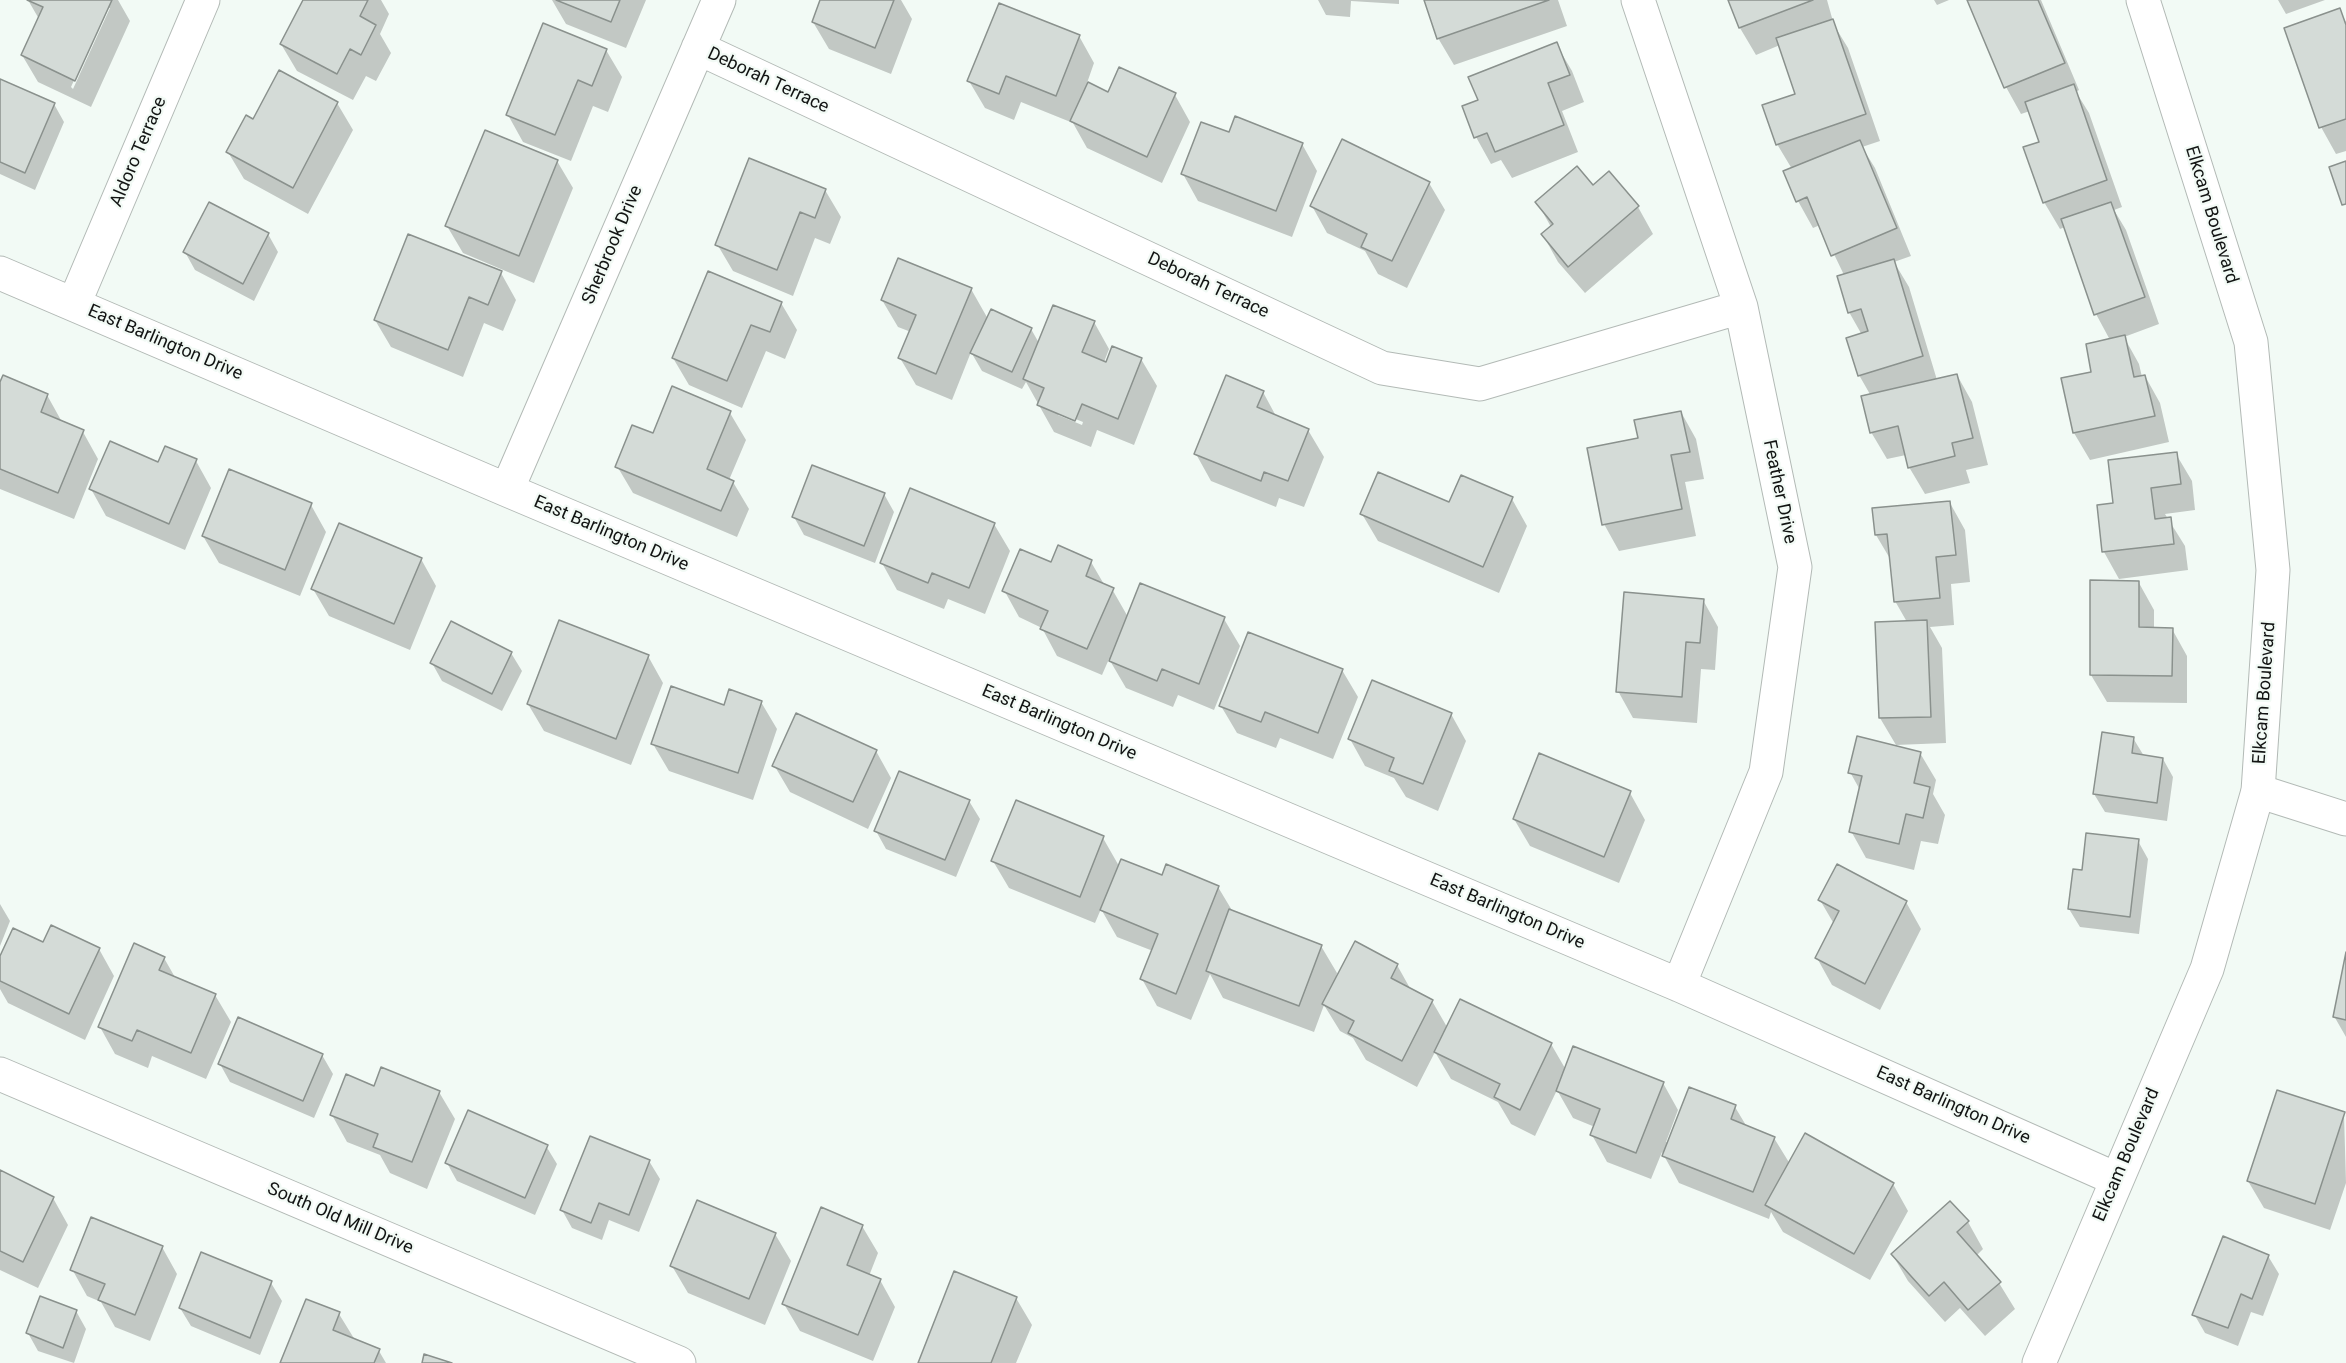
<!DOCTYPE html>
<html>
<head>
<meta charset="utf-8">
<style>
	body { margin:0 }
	canvas { display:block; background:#f2faf5 }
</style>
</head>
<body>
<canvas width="2346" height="1363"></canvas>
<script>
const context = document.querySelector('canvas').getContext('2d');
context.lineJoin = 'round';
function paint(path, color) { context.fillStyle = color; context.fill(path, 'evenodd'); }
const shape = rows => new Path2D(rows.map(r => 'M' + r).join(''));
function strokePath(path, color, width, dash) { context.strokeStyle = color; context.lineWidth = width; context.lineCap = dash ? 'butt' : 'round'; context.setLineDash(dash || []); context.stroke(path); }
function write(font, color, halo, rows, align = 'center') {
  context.font = font + ' Roboto,sans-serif'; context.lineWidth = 4.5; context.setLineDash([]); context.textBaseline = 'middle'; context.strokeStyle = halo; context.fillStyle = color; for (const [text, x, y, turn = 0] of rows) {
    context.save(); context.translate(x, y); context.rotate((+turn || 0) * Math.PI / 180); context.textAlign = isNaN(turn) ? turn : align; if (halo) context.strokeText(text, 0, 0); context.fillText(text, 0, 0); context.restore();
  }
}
paint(shape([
	[28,0,118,0,130,21,91,107,38,82,22,55,39,19],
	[107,8,110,8,73,89,71,87],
	[304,0,381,0,389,14,380,34,391,53,376,81,366,76,353,100,297,71,281,44],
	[552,0,646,0,626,48,566,24],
	[822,0,901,0,912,19,891,74,829,49,813,22],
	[1318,0,1399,0,1399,4,1351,1,1350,17,1326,15],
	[1425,0,1558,0,1567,26,1454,65,1438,38],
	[1730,0,1827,0,1834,25,1848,48,1880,141,1862,147,1875,168,1911,256,1894,262,1909,287,1937,380,1957,375,1972,402,1988,465,1966,470,1970,483,1925,494,1909,467,1906,455,1887,459,1871,432,1871,396,1859,375,1862,335,1849,312,1844,275,1820,225,1813,228,1798,201,1792,169,1777,144,1797,95,1780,45,1756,55,1740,28],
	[1934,0,1949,0,1937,5],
	[1969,0,2041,0,2079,90,2076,92,2089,113,2122,207,2114,210,2126,230,2159,324,2124,337,2139,364,2142,377,2145,376,2160,403,2169,442,2090,460,2074,433,2093,373,2110,340,2096,314,2065,227,2060,229,2044,202,2041,143,2030,111,2021,114,2006,87],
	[2278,0,2325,0,2286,14],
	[2339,10,2346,22,2346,151,2336,154,2321,127],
	[1079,36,1094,63,1087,83,1109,94,1175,95,1190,122,1162,183,1087,148,1073,123,1021,102,1014,120,985,108,969,81],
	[1556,44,1572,71,1584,102,1562,111,1578,152,1512,178,1501,160,1491,164,1476,137,1480,101],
	[606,50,622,77,608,112,593,106,571,161,523,142,508,115],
	[0,80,54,104,64,122,35,190,0,174],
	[337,103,353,130,308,214,244,179,228,152,254,121],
	[1230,134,1302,144,1317,171,1292,237,1198,201,1183,174],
	[557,161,573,188,534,283,463,253,447,226],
	[1429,183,1445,210,1407,288,1378,274,1365,251,1327,233,1312,206],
	[1592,187,1638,207,1653,234,1585,293,1558,262,1543,235,1551,227,1537,202],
	[825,190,841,217,830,244,815,238,793,296,733,271,717,244],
	[268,234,278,252,254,301,195,270,185,252],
	[501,273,516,300,503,331,484,323,463,377,391,347,375,320],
	[971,289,988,319,1031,329,1039,343,1094,322,1109,349,1104,362,1107,364,1113,348,1141,359,1157,386,1134,445,1097,430,1091,447,1054,432,1026,382,1022,389,982,371,971,352,952,400,916,385,900,358,911,332,898,327,882,300],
	[1058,412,1083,422,1082,425,1058,415],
	[781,303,797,330,785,359,766,351,742,408,689,385,673,358],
	[0,386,47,395,62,422,83,432,98,459,74,519,0,489],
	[1263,392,1277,418,1308,430,1324,457,1304,507,1279,498,1276,507,1211,481,1196,454],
	[1681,412,1696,439,1704,479,1685,482,1696,536,1619,551,1604,524],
	[730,413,746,440,729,480,733,482,749,509,737,537,633,493,617,466,654,435],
	[2176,454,2192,481,2195,510,2165,514,2185,546,2188,570,2119,579,2104,552,2114,504],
	[196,461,211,488,185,550,106,516,91,489,159,464],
	[884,494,894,512,875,563,804,535,794,517],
	[1512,499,1527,526,1499,593,1378,541,1362,514],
	[1950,503,1965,530,1970,582,1951,584,1954,625,1930,627,1942,648,1946,743,1896,745,1880,718,1876,623,1907,622,1895,601,1892,562,1876,535,1873,510],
	[311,505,326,532,300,596,219,563,203,536],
	[994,524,1010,551,985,614,948,599,944,609,897,590,882,563],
	[421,559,436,586,410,650,329,616,313,589],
	[1091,562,1105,586,1112,589,1128,617,1224,619,1240,646,1214,710,1178,695,1173,707,1126,688,1109,659,1102,675,1057,656,1042,628,1019,617,1004,590,1051,564],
	[2139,583,2154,610,2154,629,2172,629,2187,656,2187,703,2107,702,2091,675],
	[1703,600,1718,627,1715,670,1701,669,1697,723,1633,718,1618,691],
	[511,653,522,671,502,711,442,681,432,663],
	[648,656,663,683,631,765,544,731,528,704],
	[1342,670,1358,697,1333,759,1280,738,1276,748,1237,733,1221,706],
	[761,702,777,729,753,800,669,771,653,744,725,706],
	[1451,714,1466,741,1438,811,1406,797,1394,778,1365,766,1350,739],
	[2133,738,2144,756,2163,759,2173,777,2167,821,2105,812,2094,794],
	[876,751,891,778,868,829,790,792,774,765],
	[1920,753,1936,780,1933,794,1945,815,1938,844,1921,841,1914,870,1866,858,1851,831,1860,790,1850,772],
	[1630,793,1645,820,1619,883,1530,846,1514,819],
	[969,801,980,819,956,877,886,849,876,831],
	[1103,838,1119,866,1162,877,1218,887,1233,912,1321,946,1337,973,1335,983,1397,965,1411,990,1432,1001,1447,1027,1551,1044,1566,1070,1663,1083,1678,1110,1666,1142,1669,1143,1735,1107,1747,1127,1774,1138,1790,1164,1893,1184,1908,1211,1870,1280,1783,1232,1771,1212,1769,1219,1679,1183,1662,1152,1651,1179,1607,1162,1592,1135,1595,1127,1573,1118,1557,1090,1535,1136,1511,1124,1498,1102,1451,1079,1435,1052,1417,1087,1366,1060,1353,1038,1340,1031,1324,1005,1314,1032,1223,998,1210,974,1191,1020,1157,1006,1142,979,1153,951,1117,937,1101,909,1095,923,1009,888,993,861],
	[2138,841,2148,859,2139,934,2080,927,2069,909,2083,871],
	[1820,900,1906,902,1921,929,1880,1010,1832,985,1817,958,1834,924],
	[0,904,10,921,0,946],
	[44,944,99,949,114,976,85,1040,8,1003,0,989,0,960],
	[164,958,176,979,215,995,231,1022,206,1079,152,1056,148,1068,115,1054,100,1027],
	[2346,960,2346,1037,2334,1016],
	[322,1055,333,1074,314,1118,230,1082,220,1064],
	[375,1088,439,1092,455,1119,427,1189,390,1173,380,1155,347,1142,332,1115],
	[2344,1114,2346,1183,2330,1230,2264,1208,2248,1181],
	[546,1146,557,1164,535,1215,457,1181,447,1163],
	[649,1161,660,1179,639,1232,609,1220,602,1240,572,1228,562,1210],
	[0,1172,53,1198,68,1225,38,1288,0,1270],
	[1950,1203,1968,1222,1983,1249,1976,1256,1999,1283,2015,1309,1985,1336,1960,1308,1945,1322,1908,1281,1892,1254],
	[862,1226,878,1253,869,1276,880,1280,895,1307,873,1361,800,1331,784,1304],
	[775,1234,791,1261,765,1325,688,1293,672,1266],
	[162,1247,177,1274,150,1341,115,1327,101,1302,87,1296,72,1269],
	[2268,1256,2279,1274,2263,1316,2251,1312,2238,1346,2205,1333,2194,1314],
	[271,1283,282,1301,260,1355,191,1326,180,1308],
	[1016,1298,1032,1325,1016,1363,920,1363],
	[76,1311,86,1329,74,1363,38,1351,28,1333],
	[339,1314,355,1340,379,1351,386,1363,282,1363]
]), '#0003');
const building = shape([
	[27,0,112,0,75,81,21,55,43,7,27,0],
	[303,0,368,0,360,16,376,25,361,55,350,49,337,74,280,44,303,0],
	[556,0,620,0,611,22,556,0],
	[820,0,894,0,875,48,812,22,820,0],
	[1424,0,1549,0,1437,39,1424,0],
	[1728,0,1813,0,1739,28,1728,0],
	[1967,0,2038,0,2065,63,2004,88,1967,0],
	[999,3,1080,35,1056,96,1006,76,999,94,967,81,999,3],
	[2340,8,2346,25,2346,119,2319,128,2284,28,2340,8],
	[1833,19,1866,114,1776,145,1762,105,1795,94,1776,38,1833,19],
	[543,23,607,49,592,86,578,80,555,135,506,115,543,23],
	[1557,42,1570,75,1548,83,1564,125,1495,152,1487,133,1474,138,1462,106,1478,100,1468,77,1557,42],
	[1119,67,1176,93,1147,157,1070,121,1088,82,1108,92,1119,67],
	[279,70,338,102,293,188,226,152,246,115,253,119,279,70],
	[0,79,55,103,25,173,0,162,0,79],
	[2074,84,2107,180,2043,203,2023,147,2039,142,2025,102,2074,84],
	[1235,116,1303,143,1276,211,1181,174,1201,122,1229,132,1235,116],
	[485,130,558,160,519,256,445,226,485,130],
	[1342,139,1430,182,1392,261,1361,247,1367,234,1310,206,1342,139],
	[1860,140,1897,228,1831,256,1807,197,1796,202,1783,171,1860,140],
	[749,158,826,189,815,218,800,212,777,270,715,245,749,158],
	[2346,161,2346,204,2342,205,2329,167,2346,161],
	[1577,166,1593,185,1609,171,1639,206,1568,267,1541,234,1553,224,1535,202,1577,166],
	[209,202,269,233,243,284,183,252,209,202],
	[2111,202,2145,297,2094,315,2061,219,2111,202],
	[408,234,502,271,488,305,469,297,448,350,374,320,408,234],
	[898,258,972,288,936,374,898,358,916,315,881,300,898,258],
	[1894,259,1923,356,1858,376,1846,338,1868,331,1861,309,1848,313,1837,276,1894,259],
	[708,271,782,302,770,332,751,325,727,381,672,358,708,271],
	[1053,305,1095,321,1082,352,1106,362,1112,346,1142,358,1118,419,1082,404,1075,421,1037,405,1044,388,1023,379,1053,305],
	[991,309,1032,328,1012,372,970,353,991,309],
	[2125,335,2134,377,2145,375,2155,416,2073,433,2061,378,2091,372,2086,344,2125,335],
	[1957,374,1973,438,1952,443,1955,456,1908,468,1898,426,1870,433,1861,396,1957,374],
	[3,375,48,394,41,412,84,430,58,493,0,469,0,382,3,375],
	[1226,375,1264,391,1257,407,1309,429,1288,481,1264,472,1261,481,1194,454,1226,375],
	[672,386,731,411,707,469,734,481,721,511,615,467,632,425,653,433,672,386],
	[1681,411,1690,452,1671,455,1682,509,1602,525,1587,448,1638,438,1634,420,1681,411],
	[110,441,158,462,165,446,197,459,169,524,89,489,110,441],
	[2177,452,2181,484,2151,488,2155,519,2171,517,2174,544,2102,552,2097,505,2113,503,2108,460,2177,452],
	[812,465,885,493,864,546,792,517,812,465],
	[229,469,312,503,285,570,202,536,229,469],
	[1378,472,1449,502,1461,475,1513,497,1483,567,1360,514,1378,472],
	[910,488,995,523,969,588,932,573,928,583,880,563,910,488],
	[1950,501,1956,555,1936,557,1940,598,1894,602,1887,534,1875,535,1872,508,1950,501],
	[339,523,422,558,394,624,311,589,339,523],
	[1058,545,1092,560,1086,576,1114,588,1087,649,1040,629,1048,611,1002,591,1020,549,1051,562,1058,545],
	[2090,580,2139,581,2139,627,2173,628,2172,676,2090,675,2090,580],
	[1140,583,1225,617,1199,684,1162,669,1157,681,1109,661,1140,583],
	[1624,592,1704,599,1700,643,1686,642,1682,697,1616,692,1624,592],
	[559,620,649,655,616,739,527,704,559,620],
	[1927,620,1931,717,1879,718,1875,622,1927,620],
	[451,621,512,652,492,694,430,663,451,621],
	[1248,632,1343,669,1318,733,1265,712,1261,722,1219,706,1248,632],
	[1372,680,1452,713,1423,784,1389,771,1394,758,1348,739,1372,680],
	[671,686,724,705,729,689,762,701,738,773,651,744,671,686],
	[796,713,877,750,853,802,772,766,796,713],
	[2102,732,2134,737,2132,753,2163,758,2157,803,2093,794,2102,732],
	[1857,736,1921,752,1914,783,1930,787,1923,818,1906,814,1899,844,1849,832,1862,776,1848,773,1857,736],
	[1539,753,1631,791,1604,857,1513,819,1539,753],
	[899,771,970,800,945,860,874,831,899,771],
	[1016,800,1104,836,1080,897,991,861,1016,800],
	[2086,833,2139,839,2130,917,2068,909,2073,869,2082,870,2086,833],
	[1121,859,1162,875,1166,864,1219,886,1176,994,1140,979,1158,934,1100,910,1121,859],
	[1837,864,1907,901,1865,984,1815,958,1839,911,1818,900,1837,864],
	[1229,909,1322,945,1299,1006,1206,971,1229,909],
	[51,925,100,948,69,1014,0,981,0,956,13,928,43,942,51,925],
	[1355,941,1398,964,1391,978,1433,1000,1402,1061,1348,1033,1354,1021,1322,1004,1355,941],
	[134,943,165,957,159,970,216,994,191,1053,137,1030,132,1041,98,1027,134,943],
	[2346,952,2346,1020,2333,1017,2346,952],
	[1460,999,1552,1043,1520,1110,1494,1097,1500,1084,1434,1052,1460,999],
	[238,1017,323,1054,303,1101,218,1064,238,1017],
	[1573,1046,1664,1082,1636,1153,1590,1135,1600,1109,1556,1091,1573,1046],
	[381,1067,440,1091,412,1162,373,1147,378,1134,330,1115,346,1074,374,1086,381,1067],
	[1689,1087,1736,1105,1731,1119,1775,1137,1753,1192,1662,1156,1689,1087],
	[2277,1090,2345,1112,2315,1204,2247,1181,2277,1090],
	[468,1110,548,1145,525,1198,445,1163,468,1110],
	[1805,1133,1894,1183,1854,1254,1765,1205,1805,1133],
	[590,1136,650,1160,629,1215,599,1203,591,1223,560,1210,590,1136],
	[0,1170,54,1197,23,1262,0,1251,0,1170],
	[697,1200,776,1233,749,1299,670,1266,697,1200],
	[1950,1201,1969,1221,1957,1232,2001,1282,1968,1310,1944,1282,1929,1296,1891,1254,1950,1201],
	[821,1207,863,1225,847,1265,881,1279,858,1335,782,1304,821,1207],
	[91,1217,163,1246,135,1315,98,1300,105,1284,70,1270,91,1217],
	[2223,1236,2269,1255,2252,1299,2241,1294,2228,1328,2192,1315,2223,1236],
	[201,1252,272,1281,250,1338,179,1308,201,1252],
	[954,1271,1017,1297,991,1363,918,1363,954,1271],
	[40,1296,77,1310,63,1348,26,1333,40,1296],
	[306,1299,340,1312,333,1330,380,1349,374,1363,280,1363,306,1299],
	[424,1354,452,1363,422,1363,424,1354]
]);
paint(building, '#d4dbd7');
strokePath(building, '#8a918d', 1.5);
const minor = shape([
	[1638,0,1741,307,1795,567,1766,772,1679,985],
	[698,48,1382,368,1480,384,1741,307],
	[0,273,507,490,1679,985,2116,1179],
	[74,304,203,0],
	[507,490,719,0],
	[2258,791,2346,819],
	[0,1074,679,1363]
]);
const tertiary = shape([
	[2039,1363,2207,969,2258,791,2273,570,2251,342,2143,0]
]);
strokePath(minor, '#b3bab6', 35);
strokePath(tertiary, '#b3bab6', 35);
strokePath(minor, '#fff', 33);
strokePath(tertiary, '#fff', 33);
write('18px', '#121413', '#f2faf5', [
	["Deborah Terrace",768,81,25],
	["Aldoro Terrace",139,152,-67],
	["Elkcam Boulevard",2211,215,73],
	["Sherbrook Drive",613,245,-67],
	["Deborah Terrace",1208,286,25],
	["East Barlington Drive",165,343,23],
	["Feather Drive",1779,492,78],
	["East Barlington Drive",611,534,23],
	["Elkcam Boulevard",2265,693,-86],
	["East Barlington Drive",1059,723,23],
	["East Barlington Drive",1507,912,23],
	["East Barlington Drive",1953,1106,24],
	["Elkcam Boulevard",2127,1155,-67],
	["South Old Mill Drive",340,1219,23]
]);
</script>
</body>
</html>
